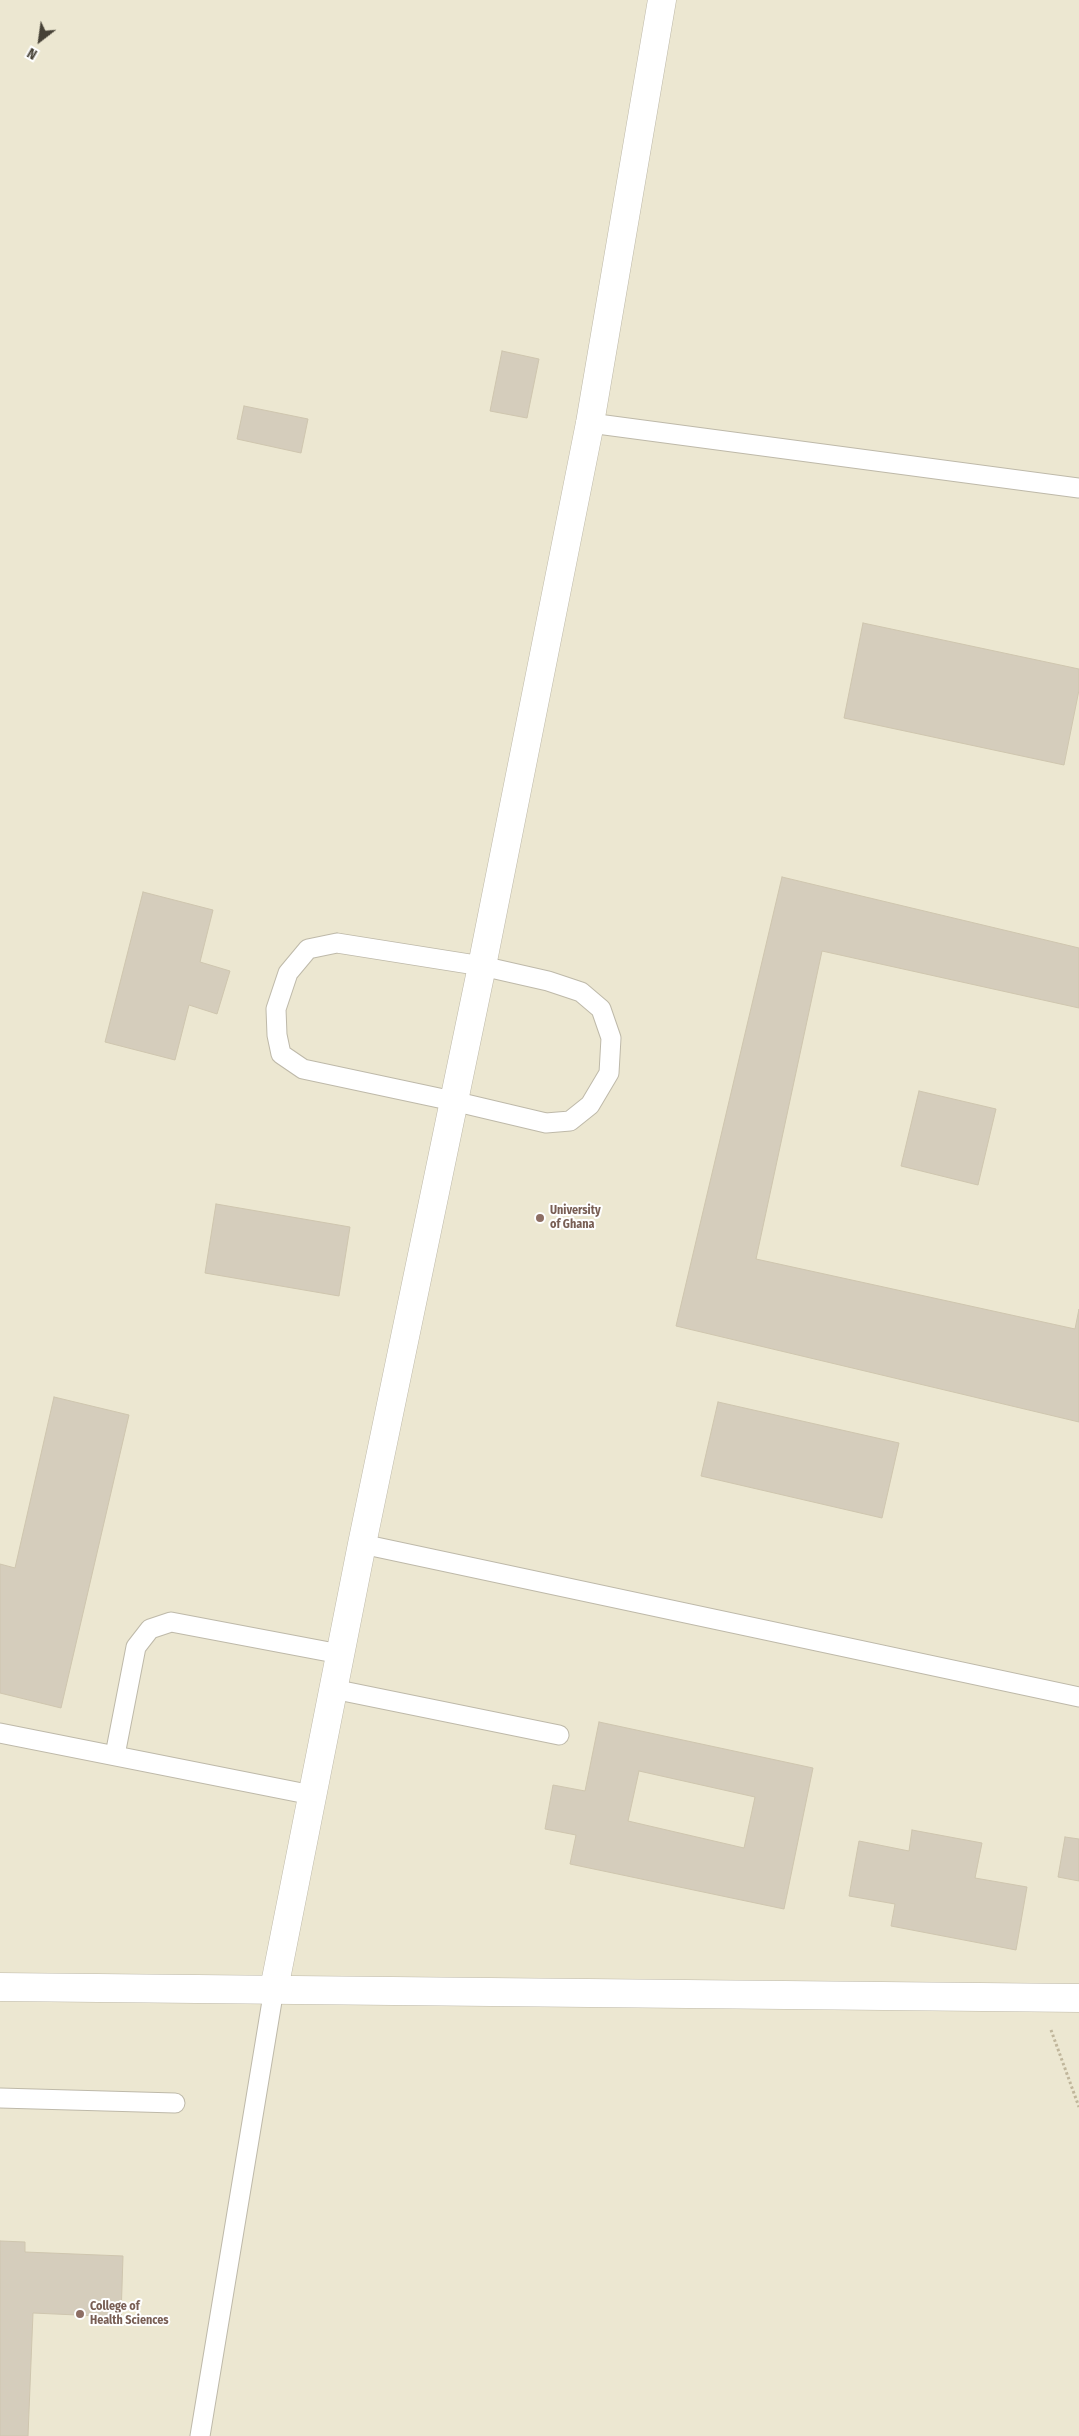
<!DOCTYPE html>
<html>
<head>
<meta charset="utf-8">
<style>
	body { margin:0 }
	#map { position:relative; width:1079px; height:2436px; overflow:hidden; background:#f3f0e7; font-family:"Fira Sans Condensed",sans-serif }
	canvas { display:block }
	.north { position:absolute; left:15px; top:15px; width:50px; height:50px; -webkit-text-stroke:4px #fff; paint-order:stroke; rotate:210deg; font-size:14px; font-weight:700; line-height:20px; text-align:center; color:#464136 }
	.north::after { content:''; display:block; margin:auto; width:18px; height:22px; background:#464136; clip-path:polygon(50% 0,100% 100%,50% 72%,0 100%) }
</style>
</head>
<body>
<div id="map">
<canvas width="1079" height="2436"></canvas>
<div class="north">N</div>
</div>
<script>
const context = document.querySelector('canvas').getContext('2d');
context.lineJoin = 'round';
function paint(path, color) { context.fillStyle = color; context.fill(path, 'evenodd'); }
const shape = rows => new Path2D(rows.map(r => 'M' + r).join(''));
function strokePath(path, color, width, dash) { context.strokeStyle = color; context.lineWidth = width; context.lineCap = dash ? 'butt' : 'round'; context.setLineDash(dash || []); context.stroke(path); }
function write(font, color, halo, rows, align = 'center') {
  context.font = font + ' "Fira Sans Condensed",sans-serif'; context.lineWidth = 4; context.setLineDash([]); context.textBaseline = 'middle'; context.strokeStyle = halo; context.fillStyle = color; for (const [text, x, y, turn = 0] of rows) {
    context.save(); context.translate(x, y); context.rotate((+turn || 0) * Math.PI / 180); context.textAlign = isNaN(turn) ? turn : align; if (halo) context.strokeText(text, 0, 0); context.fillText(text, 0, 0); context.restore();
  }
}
paint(shape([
	[0,0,1079,0,1079,2436,0,2436]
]), '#ece7d1');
const building = shape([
	[502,351,539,359,527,418,490,411,502,351],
	[244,406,308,419,301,453,237,439,244,406],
	[863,623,1079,669,1079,690,1064,765,844,718,863,623],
	[782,877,1079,948,1079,1008,822,951,756,1259,1075,1329,1079,1309,1079,1422,676,1326,782,877],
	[143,892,213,910,200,962,230,971,217,1014,189,1005,175,1060,105,1042,143,892],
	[919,1091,996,1109,978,1185,901,1166,919,1091],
	[216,1204,350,1227,339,1296,205,1273,216,1204],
	[54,1397,129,1415,61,1708,0,1693,0,1564,15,1568,54,1397],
	[718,1402,899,1443,882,1518,701,1476,718,1402],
	[599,1722,813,1768,784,1909,570,1864,576,1835,545,1829,553,1785,585,1791,599,1722],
	[639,1771,755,1797,744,1848,628,1821,639,1771],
	[912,1830,982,1843,975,1878,1027,1887,1016,1950,891,1926,895,1904,849,1896,859,1841,909,1851,912,1830],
	[1065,1837,1079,1839,1079,1881,1058,1877,1065,1837],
	[0,2241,25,2242,25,2252,123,2256,121,2317,33,2313,28,2436,0,2436,0,2241]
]);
paint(building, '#d5cdbc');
strokePath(building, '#cfc6af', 1);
const service = shape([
	[590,423,1079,488],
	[337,943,482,966,548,981,581,992,601,1009,611,1038,609,1073,590,1105,570,1121,546,1123,453,1101,303,1069,281,1054,277,1035,276,1009,288,973,308,949,337,943],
	[362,1544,1079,1697],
	[333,1689,559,1735],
	[0,1733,312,1795],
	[115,1755,136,1647,150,1629,171,1622,340,1654],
	[0,2098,175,2103],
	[200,2436,274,1989]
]);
const minor = shape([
	[0,1987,1079,1998],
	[274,1989,362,1544,482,966,590,423,662,0]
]);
strokePath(service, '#beb9a9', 21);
strokePath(minor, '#beb9a9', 29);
strokePath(shape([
	[1051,2030,1079,2107]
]), '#c0b69b', 3, [2.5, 2.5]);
strokePath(service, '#fff', 19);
strokePath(minor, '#fff', 28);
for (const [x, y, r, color] of [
	[540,1218,5,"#8d6e63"],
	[80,2314,5,"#8d6e63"]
]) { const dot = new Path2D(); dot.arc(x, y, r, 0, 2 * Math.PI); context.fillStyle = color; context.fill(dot); strokePath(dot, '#fff', 2); }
write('bold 12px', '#785e54', '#fff', [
	["University",550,1211],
	["of Ghana",550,1225],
	["College of",90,2307],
	["Health Sciences",90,2321]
], 'left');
</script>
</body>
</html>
